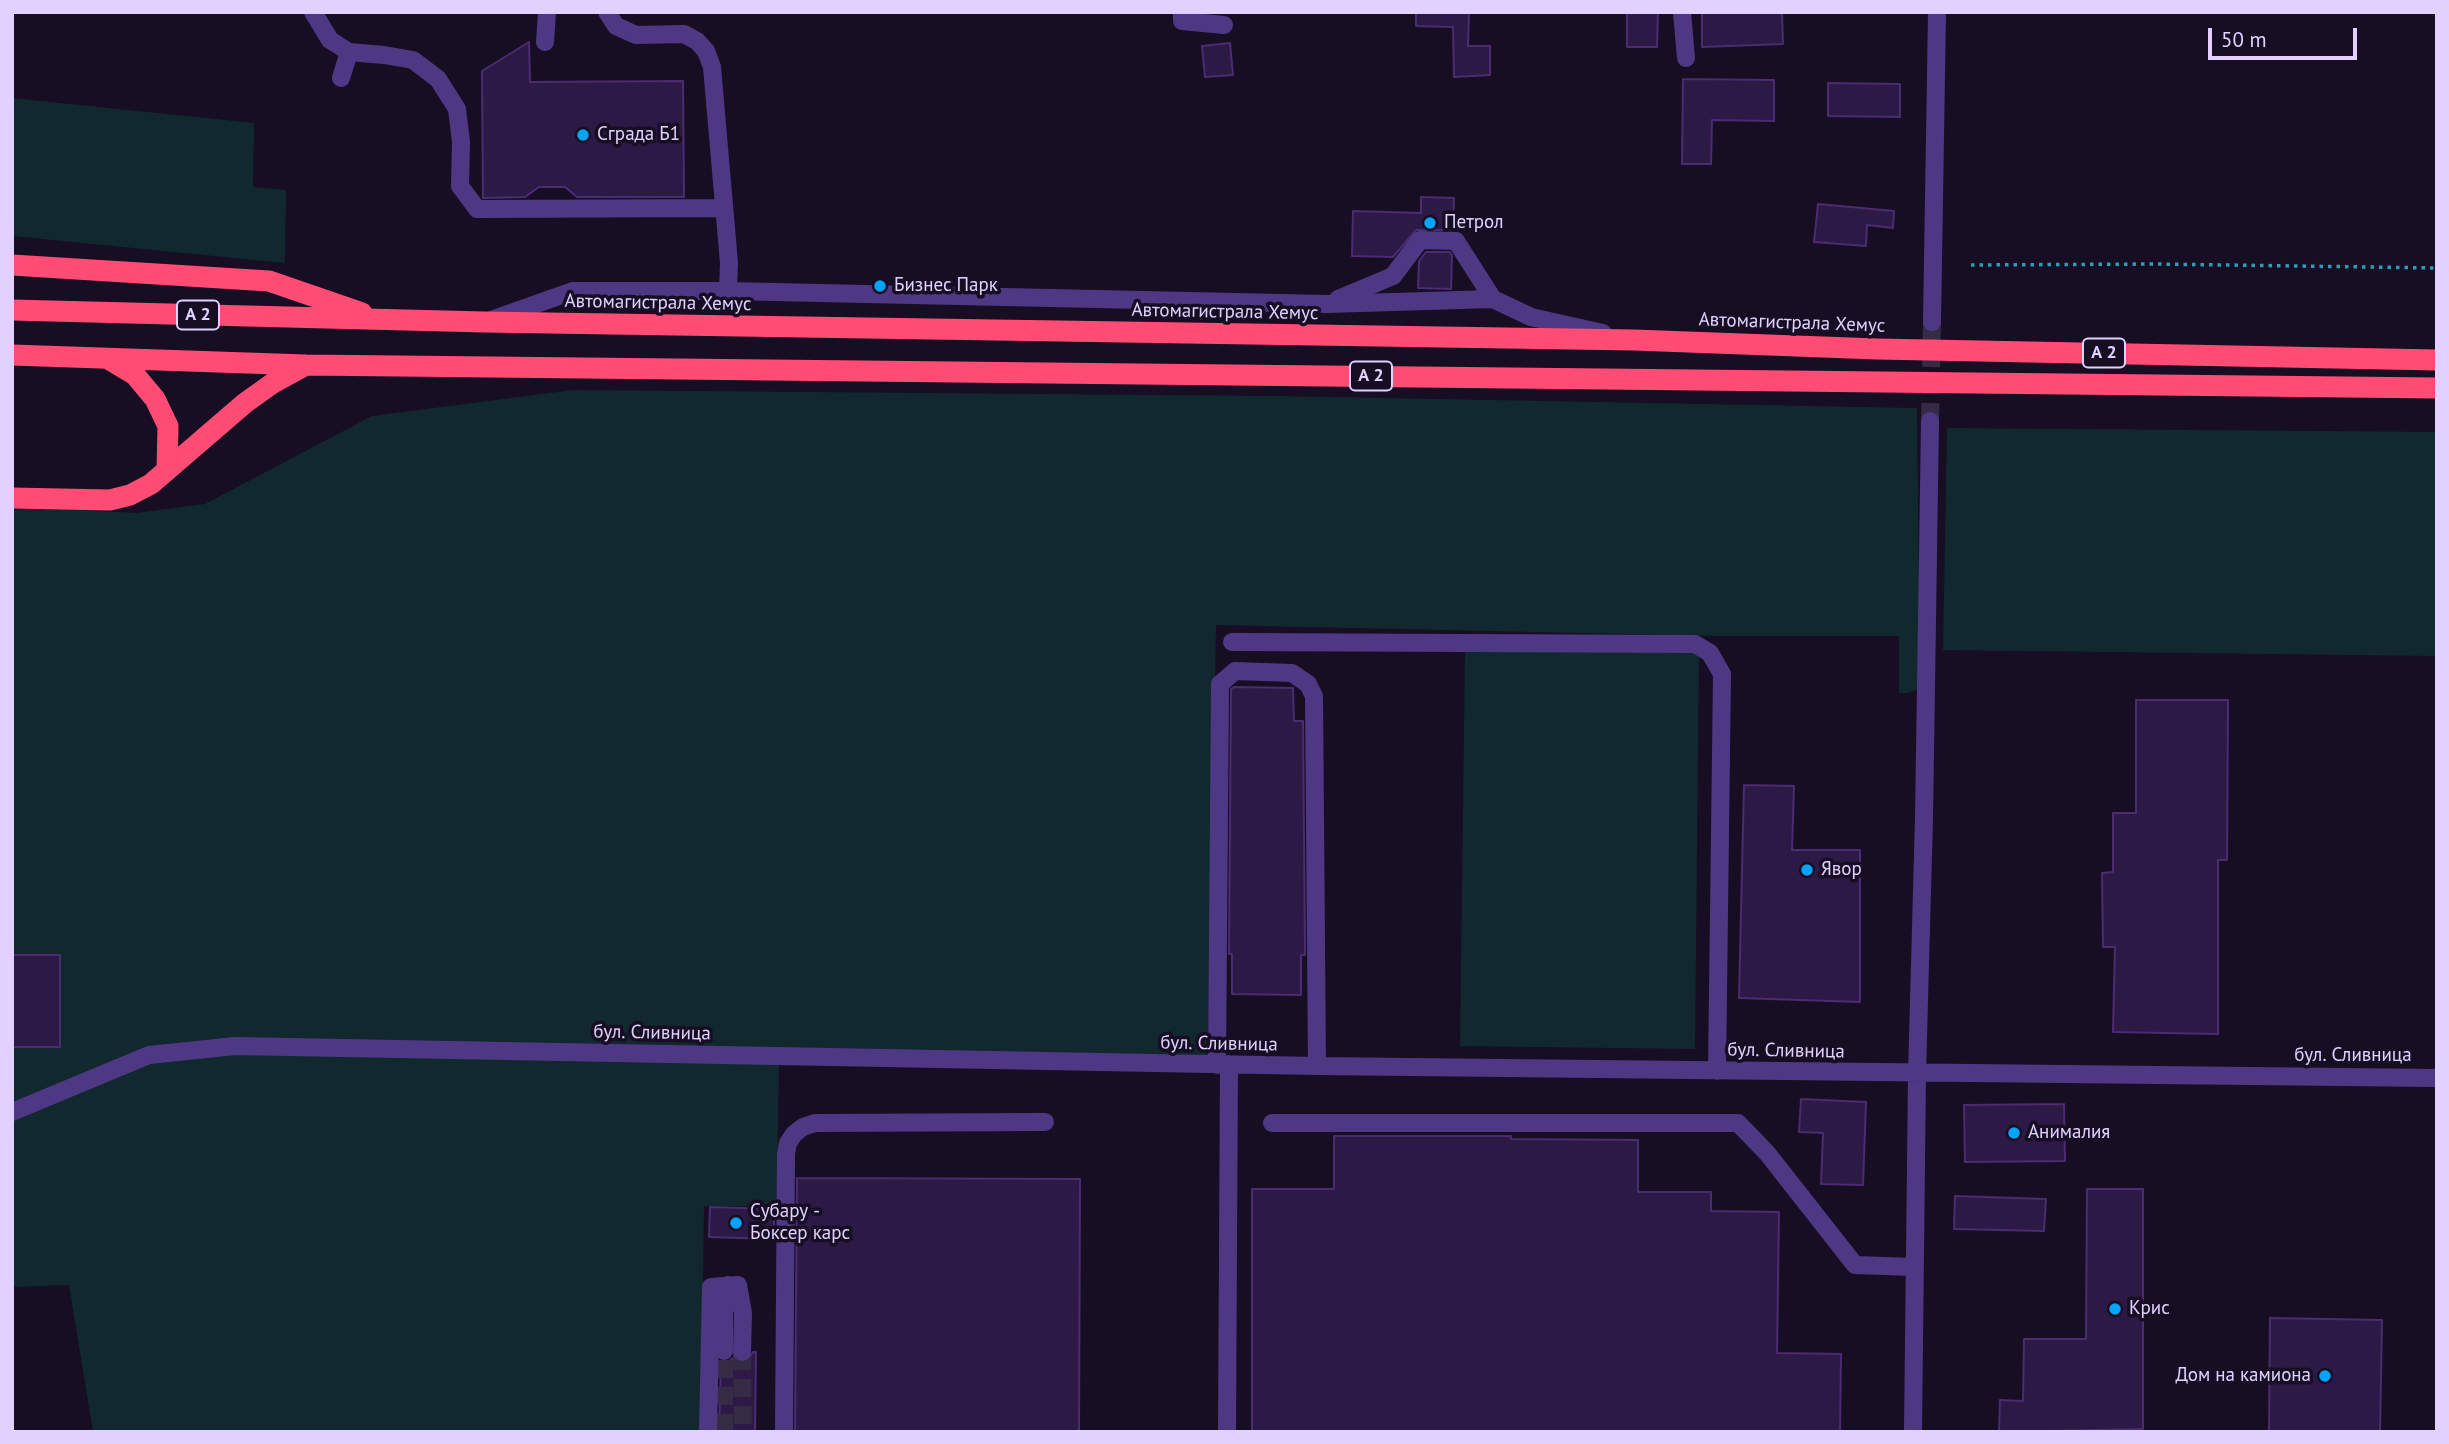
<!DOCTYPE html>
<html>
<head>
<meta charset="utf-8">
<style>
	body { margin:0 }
	#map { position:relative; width:2449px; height:1444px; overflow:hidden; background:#170e24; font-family:"PT Sans",sans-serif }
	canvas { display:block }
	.frame { position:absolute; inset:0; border:14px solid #e2d1ff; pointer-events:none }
	.scale { position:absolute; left:2208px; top:28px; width:149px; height:32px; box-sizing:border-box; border:4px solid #e2d1ff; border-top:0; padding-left:9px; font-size:21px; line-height:24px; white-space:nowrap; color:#e2d1ff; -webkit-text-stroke:5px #170e24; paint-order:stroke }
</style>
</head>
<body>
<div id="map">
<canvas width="2449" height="1444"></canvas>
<div class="frame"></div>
<div class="scale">50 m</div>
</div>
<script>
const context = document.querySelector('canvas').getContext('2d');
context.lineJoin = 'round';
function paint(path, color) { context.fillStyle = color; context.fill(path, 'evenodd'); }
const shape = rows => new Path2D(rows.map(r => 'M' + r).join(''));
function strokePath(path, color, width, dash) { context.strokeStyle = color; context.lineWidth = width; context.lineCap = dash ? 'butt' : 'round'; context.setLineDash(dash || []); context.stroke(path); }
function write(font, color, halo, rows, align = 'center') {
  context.font = font + ' "PT Sans",sans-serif'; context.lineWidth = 7; context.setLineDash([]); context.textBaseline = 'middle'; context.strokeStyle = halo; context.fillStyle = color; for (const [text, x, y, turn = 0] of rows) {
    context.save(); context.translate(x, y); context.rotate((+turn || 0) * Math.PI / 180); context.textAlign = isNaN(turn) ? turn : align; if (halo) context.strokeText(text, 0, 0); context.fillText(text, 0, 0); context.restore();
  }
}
paint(shape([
	[12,98,254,123,253,187,286,190,285,263,12,236],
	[573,390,1275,396,1917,408,1920,689,1907,693,1899,693,1899,636,1718,636,1216,625,1208,1058,779,1058,777,1206,704,1206,701,1432,93,1432,69,1285,12,1287,12,510,63,509,136,513,205,504,372,416],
	[1947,428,2437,432,2437,656,1943,650],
	[1465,650,1699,652,1695,1049,1460,1046]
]), '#11282e');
const building = shape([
	[1416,12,1469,12,1468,46,1490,46,1490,75,1454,77,1453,27,1416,26,1416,12],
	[1627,12,1658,12,1657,47,1627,47,1627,12],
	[1702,12,1782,12,1783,44,1702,47,1702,12],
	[529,42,530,82,683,81,684,197,577,197,565,187,539,187,525,197,483,198,482,71,529,42],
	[1230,43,1233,75,1205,77,1202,46,1230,43],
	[1683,79,1774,80,1774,121,1712,120,1711,164,1682,164,1683,79],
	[1828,83,1900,84,1900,117,1828,116,1828,83],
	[1421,197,1454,198,1453,230,1416,230,1393,257,1352,256,1353,211,1421,213,1421,197],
	[1818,204,1894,211,1893,228,1867,225,1866,246,1814,242,1818,204],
	[1426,252,1450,252,1452,256,1451,289,1418,288,1419,261,1426,252],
	[1234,687,1293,688,1294,721,1303,721,1305,955,1301,955,1301,995,1232,994,1232,954,1229,954,1231,689,1234,687],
	[2136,700,2228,700,2227,860,2218,860,2218,1034,2113,1032,2115,947,2103,947,2102,873,2113,872,2113,813,2136,813,2136,700],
	[1744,785,1794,786,1792,850,1860,850,1860,1002,1739,998,1744,785],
	[12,955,60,955,60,1047,12,1047,12,955],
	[1801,1099,1866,1102,1863,1185,1821,1184,1823,1133,1799,1132,1801,1099],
	[2064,1104,2065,1161,1965,1162,1964,1105,2064,1104],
	[1334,1136,1511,1136,1511,1139,1638,1140,1638,1192,1711,1192,1711,1211,1779,1212,1777,1353,1841,1354,1840,1432,1252,1432,1252,1189,1334,1189,1334,1136],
	[797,1178,1080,1179,1079,1432,795,1432,797,1178],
	[2087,1189,2143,1189,2143,1429,1999,1432,2000,1400,2023,1401,2024,1339,2086,1339,2087,1189],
	[1955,1196,2046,1199,2044,1231,1954,1229,1955,1196],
	[710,1207,774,1209,774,1239,709,1237,710,1207],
	[2270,1318,2382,1320,2380,1432,2269,1432,2270,1318],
	[753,1352,756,1352,755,1432,719,1432,721,1362,729,1361,733,1358,741,1363,747,1362,753,1352]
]);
paint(building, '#2d1945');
strokePath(building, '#4b2b72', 2);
strokePath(shape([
	[1930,421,1932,322],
	[742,1352,743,1432],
	[724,1432,724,1351]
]), '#352b45', 18, [18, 9]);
strokePath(shape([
	[1971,265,2156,264,2437,268]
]), '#2c9db8', 3.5, [3.5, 5]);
strokePath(shape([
	[313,12,330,40,349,52,384,55,413,60,438,79,457,109,461,142,460,186,477,209,723,208],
	[607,12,616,26,636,35,684,34,697,41,706,51,712,67,729,263,728,291],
	[1182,12,1182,21,1224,25],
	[1682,12,1686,58],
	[545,42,547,12],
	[341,78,349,52],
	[1338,299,1393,276,1420,240,1456,241,1493,299],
	[491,320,573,291,728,291,1327,304,1493,299,1531,317,1603,333],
	[1932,322,1937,12],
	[1232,642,1695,644,1710,653,1722,674,1717,1071],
	[1217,1065,1220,684,1235,671,1292,673,1308,684,1314,696,1317,1066],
	[12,1112,149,1055,235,1046,1317,1066,2437,1078],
	[1272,1123,1738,1123,1767,1153,1855,1265,1914,1267],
	[724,1351,724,1313,728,1285],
	[708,1432,711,1287,738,1285,743,1313,742,1352],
	[784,1432,786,1154,788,1143,794,1134,803,1127,815,1123,1045,1122],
	[1227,1432,1229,1064],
	[1913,1432,1917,1074,1924,818,1930,421]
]), '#4e3884', 18);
strokePath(shape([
	[12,265,269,281,362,313],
	[12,310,484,322,1634,340,1877,349,2437,360],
	[12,355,306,365,2437,388],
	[110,360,135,375,155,399,168,426,167,470],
	[12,498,110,500,130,495,151,484,245,403,273,383,304,366]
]), '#ff4c75', 21);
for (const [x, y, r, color] of [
	[583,135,7,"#00a4fc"],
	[1430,223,7,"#00a4fc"],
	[880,286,7,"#00a4fc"],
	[1807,870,7,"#00a4fc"],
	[2014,1133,7,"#00a4fc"],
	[736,1223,7,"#00a4fc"],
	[2115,1309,7,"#00a4fc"],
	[2325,1376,7,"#00a4fc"]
]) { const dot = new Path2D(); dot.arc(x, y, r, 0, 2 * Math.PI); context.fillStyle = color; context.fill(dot); strokePath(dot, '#170e24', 2.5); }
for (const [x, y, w] of [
	[198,315,42],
	[2104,353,42],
	[1371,376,42]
]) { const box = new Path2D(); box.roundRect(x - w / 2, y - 14.5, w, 29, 5); context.fillStyle = '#170e24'; context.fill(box); strokePath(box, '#e2d1ff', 2); }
write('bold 18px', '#e2d1ff', null, [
	["A 2",198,315],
	["A 2",2104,353],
	["A 2",1371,376]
]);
write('19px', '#e2d1ff', '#170e24', [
	["Сграда Б1",597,135],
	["Петрол",1444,223],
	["Бизнес Парк",894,286],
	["Явор",1821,870],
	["Анималия",2028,1133],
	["Субару -",750,1212],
	["Боксер карс",750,1234],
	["Крис",2129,1309],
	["Дом на камиона",2311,1376,"right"]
], 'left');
write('19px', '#e2d1ff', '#170e24', [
	["Автомагистрала Хемус",658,303,1],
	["Автомагистрала Хемус",1225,312,1],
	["Автомагистрала Хемус",1792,323,2],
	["бул. Сливница",652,1033,1],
	["бул. Сливница",1219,1044,1],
	["бул. Сливница",1786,1051,1],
	["бул. Сливница",2353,1056]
]);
</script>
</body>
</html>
